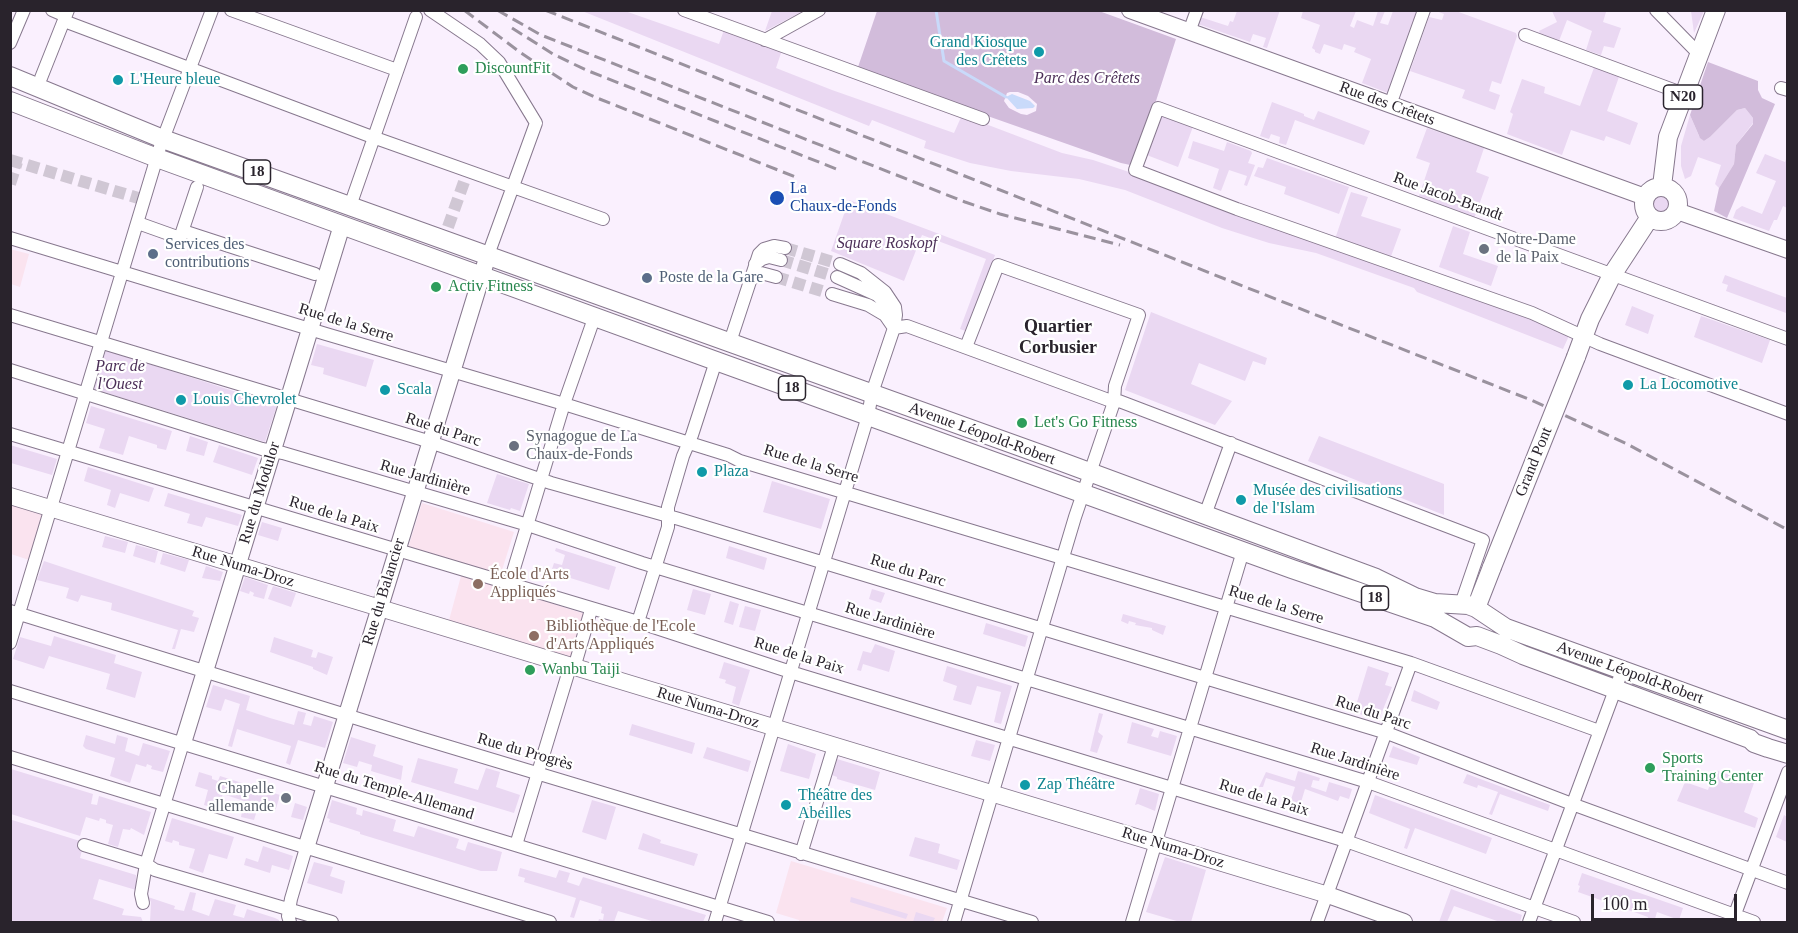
<!DOCTYPE html>
<html>
<head>
<meta charset="utf-8">
<style>
	body { margin:0 }
	#map { position:relative; width:1798px; height:933px; overflow:hidden; background:#faf0fe; font-family:Georgia,serif }
	canvas { display:block }
	.frame { position:absolute; inset:0; border:12px solid #29232c; pointer-events:none }
	.scale { position:absolute; left:1591px; top:894px; width:146px; height:27px; box-sizing:border-box; border:3px solid #29232c; border-top:0; padding-left:8px; font-size:18px; line-height:21px; white-space:nowrap; color:#29232c; -webkit-text-stroke:4px #fff; paint-order:stroke }
</style>
</head>
<body>
<div id="map">
<canvas width="1798" height="933"></canvas>
<div class="frame"></div>
<div class="scale">100 m</div>
</div>
<script>
const context = document.querySelector('canvas').getContext('2d');
context.lineJoin = 'round';
function paint(path, color) { context.fillStyle = color; context.fill(path, 'evenodd'); }
const shape = rows => new Path2D(rows.map(r => 'M' + r).join(''));
function strokePath(path, color, width, dash) { context.strokeStyle = color; context.lineWidth = width; context.lineCap = dash ? 'butt' : 'round'; context.setLineDash(dash || []); context.stroke(path); }
function write(font, color, halo, rows, align = 'center') {
  context.font = font + ' Georgia,serif'; context.lineWidth = 4.5; context.setLineDash([]); context.textBaseline = 'middle'; context.strokeStyle = halo; context.fillStyle = color; for (const [text, x, y, turn = 0] of rows) {
    context.save(); context.translate(x, y); context.rotate((+turn || 0) * Math.PI / 180); context.textAlign = isNaN(turn) ? turn : align; if (halo) context.strokeText(text, 0, 0); context.fillText(text, 0, 0); context.restore();
  }
}
paint(shape([
	[10,249,29,254,20,287,11,284],
	[10,496,51,508,35,562,11,554],
	[422,503,514,532,497,586,585,614,572,660,448,624,464,565,408,548],
	[791,861,947,908,942,922,799,922,799,920,776,913]
]), '#fae3ef');
paint(shape([
	[1280,10,1267,48,1263,47,1266,38,1253,34,1250,42,1198,24,1200,17,1228,26,1230,21,1233,22,1237,11],
	[582,11,625,11,719,44,724,30,782,50,776,68,832,90,954,133,962,115,1062,153,1093,160,1144,177,1389,266,1567,332,1568,338,1563,349,1417,292,1414,288,1316,253,1269,243,1222,228,1125,190,1079,179,1011,171,970,163,924,148,926,141,872,120,869,126],
	[772,11,772,10,803,11,765,31],
	[1303,11,1356,11,1350,26,1354,28,1357,20,1373,26,1378,11,1385,11,1380,23,1388,25,1393,11,1419,11,1388,93,1362,83,1371,59,1354,52,1356,48,1344,44,1342,50,1324,44,1320,54,1315,52,1315,50,1312,48,1320,25,1301,18],
	[1436,11,1456,11,1516,33,1517,36,1501,84,1492,81,1489,91,1500,95,1495,110,1462,98,1465,90,1410,71,1429,17,1442,20,1444,14],
	[1552,11,1606,12,1603,22,1621,28,1614,48,1604,46,1601,55,1586,50,1592,31,1567,20,1559,41,1540,34,1539,31,1557,22],
	[1691,11,1704,11,1694,33],
	[1595,65,1620,74,1607,111,1638,123,1630,145,1606,136,1604,141,1571,130,1562,155,1507,134,1513,114,1510,112,1522,79,1545,87,1544,93,1580,106],
	[1272,102,1304,114,1304,116,1314,120,1318,111,1370,131,1364,145,1295,120,1286,145,1279,143,1280,137,1271,134,1269,139,1260,136],
	[1745,108,1753,118,1753,123,1736,145,1734,164,1719,188,1715,184,1721,165,1698,157,1691,176,1685,179,1681,166,1681,146,1690,115,1699,136,1704,141,1710,137,1737,110],
	[1159,111,1194,124,1178,167,1144,154],
	[1427,128,1484,148,1476,172,1489,177,1474,219,1418,199,1430,163,1416,158],
	[1193,141,1224,151,1227,142,1251,151,1252,153,1248,163,1255,165,1247,186,1244,185,1247,176,1229,170,1221,191,1213,188,1219,169,1188,158],
	[1765,154,1785,162,1787,156,1787,208,1783,206,1777,220,1774,220,1769,231,1733,218,1736,210,1742,206,1762,214,1776,181,1756,173],
	[1267,158,1349,187,1339,214,1284,194,1286,187,1254,176,1258,167,1263,168],
	[1351,192,1368,197,1361,216,1401,229,1390,259,1335,239],
	'1653 204a8 8 0 1 1 16 0a8 8 0 1 1-16 0Z',
	[849,200,995,255,968,332,960,329,986,259,922,235,904,281,831,251],
	[1453,226,1470,232,1463,254,1498,266,1491,286,1439,267],
	[1725,275,1787,298,1787,311,1786,313,1726,291,1728,285,1722,283],
	[1632,306,1654,315,1648,334,1625,325],
	[1151,312,1267,358,1265,365,1253,361,1245,381,1199,363,1191,384,1232,401,1215,425,1125,390],
	[1701,316,1770,340,1762,363,1694,337],
	[317,344,374,360,366,387,323,374,324,368,311,365],
	[106,350,277,405,265,442,94,389],
	[91,406,172,431,166,450,157,448,157,445,129,436,123,455,99,448,105,429,86,423],
	[190,436,208,442,204,456,186,451],
	[1319,436,1444,484,1444,515,1308,461],
	[10,445,57,459,52,475,11,463],
	[219,445,258,458,252,475,213,462],
	[88,467,154,488,149,502,120,493,115,508,107,505,111,490,84,481],
	[497,474,529,484,520,511,511,508,510,510,487,503],
	[772,481,830,499,821,529,763,512],
	[168,493,242,515,238,526,206,517,202,527,187,523,190,514,164,506],
	[262,522,282,528,278,541,258,535],
	[105,536,128,542,125,553,102,547],
	[136,545,158,551,155,563,133,556],
	[729,546,767,558,764,570,726,558],
	[556,548,616,567,609,590,551,572,554,563,562,565,565,555,555,551],
	[163,553,189,560,185,572,160,564],
	[44,561,194,611,192,616,199,618,194,632,181,629,175,649,172,649,178,630,111,610,112,603,81,595,78,602,66,598,69,588,37,580],
	[206,566,223,572,220,581,202,578],
	[245,577,268,585,264,599,253,596,254,593,250,591,249,594,240,591],
	[273,586,296,593,291,607,268,599],
	[693,589,711,594,705,615,687,610],
	[872,589,885,593,881,603,869,599],
	[730,601,739,604,733,625,724,622],
	[745,606,761,610,755,631,739,627],
	[1123,614,1166,626,1163,635,1152,630,1152,628,1135,625,1136,623,1129,621,1128,624,1121,621],
	[986,623,1028,636,1025,647,983,634],
	[54,636,116,655,114,663,142,672,135,698,106,689,110,674,49,656,44,669,13,659,20,637,51,646],
	[274,637,313,650,311,657,316,658,318,652,333,657,327,675,313,669,313,667,270,652],
	[875,644,895,651,889,672,863,664,861,671,857,670,863,651,871,653],
	[724,662,750,670,739,706,732,703,736,687,725,683,726,680,719,678],
	[947,666,1012,686,1001,724,994,722,1001,692,977,686,971,705,953,700,957,686,943,681],
	[1368,666,1389,673,1385,685,1392,687,1380,717,1374,719,1354,712],
	[213,685,250,696,246,710,270,718,294,725,298,711,306,713,303,724,311,726,314,716,333,722,325,748,298,740,290,765,286,763,291,746,237,729,232,747,228,746,240,704,225,699,221,711,206,707],
	[1414,690,1440,702,1437,710,1411,701],
	[1099,713,1103,714,1098,732,1103,736,1097,753,1090,751],
	[1132,722,1154,729,1151,736,1158,738,1160,731,1177,736,1171,756,1127,743],
	[632,724,695,743,692,754,629,735],
	[86,735,115,744,117,735,128,738,125,751,139,756,143,743,170,751,163,772,151,769,152,766,147,764,146,767,136,764,130,783,110,776,115,758,86,749,83,746],
	[351,737,376,745,373,756,403,766,401,780,371,771,372,765,359,761,357,767,343,763],
	[976,740,995,745,990,761,971,756],
	[788,744,816,754,809,779,780,771],
	[1393,746,1420,757,1417,765,1389,757],
	[707,747,751,761,748,772,703,758],
	[418,758,458,769,454,783,478,790,486,768,500,772,496,787,520,795,514,813,411,782],
	[837,759,880,772,875,790,837,779,837,777,832,775],
	[11,769,93,794,91,804,97,805,99,796,151,812,144,835,131,828,130,830,123,829,118,847,108,844,113,825,106,823,106,820,100,818,99,821,86,817,80,836,11,814],
	[1715,770,1754,783,1744,812,1758,818,1755,828,1677,801,1685,782,1708,790],
	[1298,771,1320,778,1319,781,1313,780,1311,787,1326,792,1329,782,1352,789,1349,799,1340,796,1338,801,1305,789,1298,812,1291,810,1292,808,1289,806,1295,787,1266,778,1263,787,1259,787,1266,772,1295,781],
	[199,772,212,776,212,779,218,781,220,776,280,795,275,812,258,807,254,820,241,817,244,801,223,794,218,809,204,805,208,790,195,786],
	[1467,774,1550,805,1548,811,1500,794,1492,815,1489,814,1498,792,1478,785,1477,788,1463,783],
	[1140,788,1159,794,1155,811,1138,804,1135,805],
	[1375,795,1492,838,1486,854,1415,828,1407,849,1404,848,1410,829,1369,813],
	[332,800,357,808,356,814,362,816,363,810,396,820,393,831,414,837,418,826,459,839,456,848,465,851,468,842,502,852,497,871,481,871,360,834,360,832,329,822,330,819,327,818],
	[592,800,616,807,606,840,582,832],
	[295,803,307,807,303,820,291,817],
	[1784,815,1787,817,1787,842,1776,837],
	[172,818,234,837,227,859,209,854,203,873,189,868,195,849,179,845,179,842,173,840,172,843,165,841],
	[12,820,80,841,78,849,82,850,80,858,136,875,136,890,99,879,93,899,124,909,122,915,141,917,143,922,11,922],
	[643,833,661,840,660,843,698,854,694,866,638,849],
	[915,837,940,844,938,853,960,860,957,870,909,856],
	[263,846,293,856,289,870,272,865,270,873,244,865,246,858,258,862],
	[1165,857,1206,870,1191,922,1180,922,1146,912],
	[314,862,333,867,330,876,345,881,342,894,307,883],
	[520,868,556,878,559,870,570,873,567,882,579,886,583,877,706,915,703,922,655,922,618,911,614,922,598,922,599,919,603,920,604,914,601,913,602,907,580,900,574,918,570,917,576,898,524,882,525,878,518,876],
	[1582,873,1683,908,1679,920,1657,912,1654,922,1647,922,1648,917,1578,892,1580,886,1578,885],
	[1451,889,1522,915,1520,922,1500,922,1454,906,1447,922,1439,922],
	[190,892,196,893,192,910,209,916,215,899,236,905,233,915,244,918,247,909,275,918,279,920,279,922,150,922,151,902,148,897,175,906,174,909,184,911],
	[851,897,908,914,906,919,850,902],
	[916,912,935,918,933,922,913,922]
]), '#ead8f2');
paint(shape([
	[877,11,1099,11,1176,39,1135,166,1121,163,857,70],
	[1010,92,1018,92,1028,96,1037,104,1036,111,1027,115,1021,114,1009,108,1004,101,1007,93],
	[1708,62,1758,81,1758,90,1762,98,1775,104,1727,218,1714,211,1719,188,1734,164,1736,145,1753,124,1753,118,1745,108,1737,110,1710,137,1704,141,1700,138,1690,115]
]), '#d2bcdb');
paint(shape([
	[1012,94,1030,101,1035,106,1033,108,1017,109,1006,97]
]), '#c9dafa');
strokePath(shape([
	[936,10,944,61,1006,97]
]), '#c9dafa', 3);
strokePath(shape([
	[10,160,145,200],
	[10,184,17,162],
	[448,227,464,182],
	[785,248,840,264],
	[781,260,837,277],
	[776,277,832,294]
]), '#d0c7d4', 12, [12, 6]);
const street = shape([
	[52,10,66,16],
	[231,10,397,70],
	[430,10,480,44,499,62,536,123,488,255],
	[684,10,983,119],
	[1656,10,1700,55],
	[64,21,367,135,603,219],
	[1189,32,1197,10],
	[1525,35,1684,94],
	[765,40,819,10],
	[10,43,24,10],
	[41,78,68,10],
	[1781,88,1788,90],
	[1390,105,1424,10],
	[350,206,416,17],
	[138,223,180,238,197,187],
	[183,231,315,274],
	[10,238,326,334,564,404,728,455,740,461,1411,663,1599,731],
	[755,264,762,259,769,257,781,260],
	[837,277,877,295,889,307],
	[751,279,761,273,776,277],
	[832,294,868,305,885,315,894,328],
	[10,315,421,439,551,483,679,519,1387,733,1572,804,1788,883],
	[894,328,907,326,1114,402,1119,401,1483,540,1461,604],
	[1788,339,1158,108,1135,170,1237,209,1532,313,1600,344,1788,414],
	[730,342,759,254,764,249,774,246,785,248],
	[10,370,262,449,283,453,528,525,642,563,1368,782,1754,922],
	[565,401,592,324],
	[10,434,638,622,800,675,1346,841,1574,922],
	[542,476,563,407],
	[1205,515,1231,443],
	[509,585,540,483],
	[10,611,420,738,1032,922],
	[638,622,668,527,668,507,683,456,692,435,716,361],
	[10,643,160,147,212,10],
	[574,668,591,610],
	[10,691,768,922],
	[10,757,550,922],
	[84,845,146,864,155,870,332,922],
	[516,845,570,667],
	[801,854,834,746],
	[143,903,141,894,146,864,183,743],
	[290,922,288,916,291,899,306,848],
	[715,922,868,416,872,393,894,328,896,315,895,307,885,292,861,273,840,264],
	[954,922,1075,517,1114,402,1115,386,1139,315,998,265,966,347],
	[1132,922,1243,551],
	[1317,922,1411,663],
	[1529,922,1622,671],
	[1732,922,1788,772]
]);
const secondary = shape([
	[1130,10,1645,197],
	[1677,211,1788,250],
	[10,496,1156,843,1328,895,1404,922],
	[183,743,342,225],
	[306,848,488,255]
]);
const primary = shape([
	[10,76,163,139,1046,456,1376,578,1415,597,1435,603,1468,605,1476,608,1506,628,1788,730],
	[10,101,157,158,716,361,1292,569,1435,618,1468,637,1477,636,1501,645,1523,655,1750,739,1754,743,1768,748,1788,754],
	[1662,186,1668,137,1716,10],
	'1644 204a17 17 0 1 1 34 0a17 17 0 1 1-34 0Z',
	[1576,357,1590,319,1612,275,1650,217],
	[1476,608,1492,567]
]);
strokePath(street, '#87788e', 14);
strokePath(secondary, '#87788e', 18);
strokePath(primary, '#87788e', 20);
strokePath(street, '#fff', 12);
strokePath(secondary, '#fff', 16);
strokePath(primary, '#fff', 18);
strokePath(shape([
	[464,10,521,53,573,87,597,98,798,178],
	[497,10,541,35,965,202,1000,214,1120,245],
	[545,10,1531,400,1627,444,1788,530],
	[512,28,553,54,586,70,839,170]
]), '#9a929e', 3, [12, 6]);
const primaryBridge = shape([
	[1492,567,1576,357]
]);
strokePath(primaryBridge, '#87788e', 20, []);
strokePath(primaryBridge, '#fff', 18);
for (const [x, y, r, color] of [
	[1039,52,6,"#0f9aa8"],
	[463,69,6,"#2e9e5b"],
	[118,80,6,"#0f9aa8"],
	[777,198,8,"#1a4fb4"],
	[1484,249,6,"#6b7280"],
	[153,254,6,"#5c6f8a"],
	[647,278,6,"#5c6f8a"],
	[436,287,6,"#2e9e5b"],
	[1628,385,6,"#0f9aa8"],
	[385,390,6,"#0f9aa8"],
	[181,400,6,"#0f9aa8"],
	[1022,423,6,"#2e9e5b"],
	[514,446,6,"#6b7280"],
	[702,472,6,"#0f9aa8"],
	[1241,500,6,"#0f9aa8"],
	[478,584,6,"#8d6e63"],
	[534,636,6,"#8d6e63"],
	[530,670,6,"#2e9e5b"],
	[1650,768,6,"#2e9e5b"],
	[1025,785,6,"#0f9aa8"],
	[286,798,6,"#6b7280"],
	[786,805,6,"#0f9aa8"]
]) { const dot = new Path2D(); dot.arc(x, y, r, 0, 2 * Math.PI); context.fillStyle = color; context.fill(dot); strokePath(dot, '#fff', 2); }
for (const [x, y, w] of [
	[1683,97,39],
	[257,172,27],
	[792,388,27],
	[1375,598,27]
]) { const box = new Path2D(); box.roundRect(x - w / 2, y - 12, w, 24, 4.5); context.fillStyle = '#fff'; context.fill(box); strokePath(box, '#29232c', 1.5); }
write('bold 15px', '#29232c', null, [
	["N20",1683,97],
	["18",257,172],
	["18",792,388],
	["18",1375,598]
]);
write('16px', '#0d838f', '#fff', [
	["Grand Kiosque",1027,43,"right"],
	["des Crêtets",1027,61,"right"],
	["L'Heure bleue",130,80],
	["La Locomotive",1640,385],
	["Scala",397,390],
	["Louis Chevrolet",193,400],
	["Plaza",714,472],
	["Musée des civilisations",1253,491],
	["de l'Islam",1253,509],
	["Zap Théâtre",1037,785],
	["Théâtre des",798,796],
	["Abeilles",798,814]
], 'left');
write('16px', '#27864d', '#fff', [
	["DiscountFit",475,69],
	["Activ Fitness",448,287],
	["Let's Go Fitness",1034,423],
	["Wanbu Taiji",542,670],
	["Sports",1662,759],
	["Training Center",1662,777]
], 'left');
write('italic 16px', '#4c2f58', '#fff', [
	["Parc des Crêtets",1087,79],
	["Square Roskopf",887,244],
	["Parc de",120,367],
	["l'Ouest",120,385]
]);
write('16px', '#29232c', '#fff', [
	["Rue des Crêtets",1387,104,20],
	["Rue Jacob-Brandt",1448,197,20],
	["Rue de la Serre",346,323,17],
	["Rue du Parc",443,430,18],
	["Avenue Léopold-Robert",982,434,20],
	["Grand Pont",1534,462,-68],
	["Rue de la Serre",811,464,17],
	["Rue Jardinière",425,478,16],
	["Rue du Modulor",260,493,-73],
	["Rue de la Paix",334,515,17],
	["Rue Numa-Droz",243,567,17],
	["Rue du Parc",908,571,17],
	["Rue du Balancier",384,592,-73],
	["Rue de la Serre",1276,605,17],
	["Rue Jardinière",890,621,17],
	["Rue de la Paix",799,656,17],
	["Avenue Léopold-Robert",1630,673,20],
	["Rue Numa-Droz",708,708,17],
	["Rue du Parc",1373,713,18],
	["Rue du Progrès",525,752,16],
	["Rue Jardinière",1355,762,18],
	["Rue du Temple-Allemand",394,791,17],
	["Rue de la Paix",1264,798,17],
	["Rue Numa-Droz",1173,848,17]
]);
write('16px', '#164399', '#fff', [
	["La",790,189],
	["Chaux-de-Fonds",790,207]
], 'left');
write('16px', '#5b616d', '#fff', [
	["Notre-Dame",1496,240],
	["de la Paix",1496,258],
	["Synagogue de La",526,437],
	["Chaux-de-Fonds",526,455],
	["Chapelle",274,789,"right"],
	["allemande",274,807,"right"]
], 'left');
write('16px', '#4e5e75', '#fff', [
	["Services des",165,245],
	["contributions",165,263],
	["Poste de la Gare",659,278]
], 'left');
write('16px', '#785e54', '#fff', [
	["École d'Arts",490,575],
	["Appliqués",490,593],
	["Bibliothèque de l'Ecole",546,627],
	["d'Arts Appliqués",546,645]
], 'left');
write('bold 18px', '#29232c', '#fff', [
	["Quartier",1058,327],
	["Corbusier",1058,348]
]);
</script>
</body>
</html>
